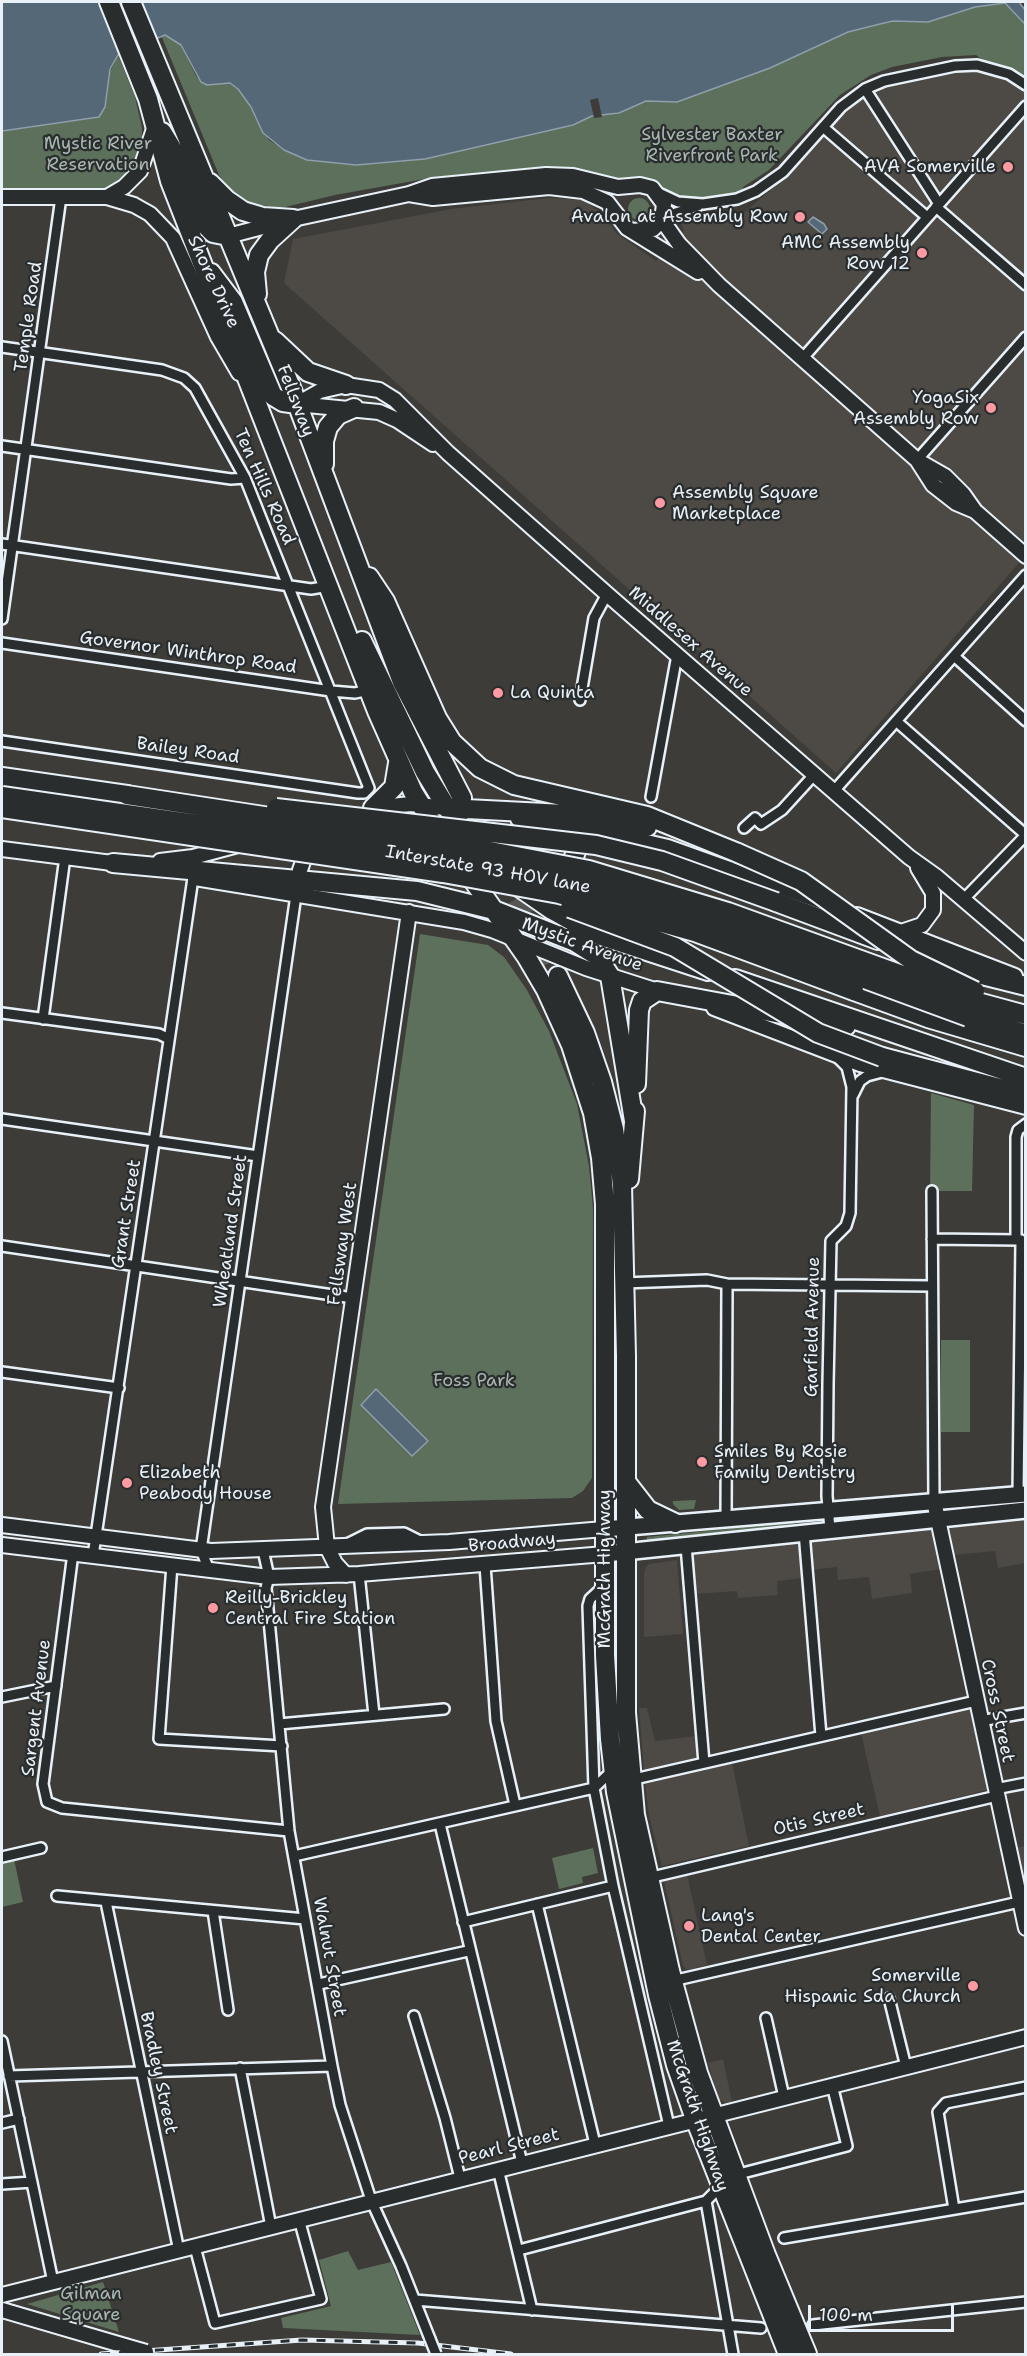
<!DOCTYPE html>
<html>
<head>
<meta charset="utf-8">
<style>
	body { margin:0 }
	#map { position:relative; width:1027px; height:2356px; overflow:hidden; background:#3d3c38; font-family:"Shantell Sans",sans-serif }
	canvas { display:block }
	.frame { position:absolute; inset:0; border:3px solid #e8f1f8; pointer-events:none }
	.scale { position:absolute; left:808px; top:2305px; width:146px; height:27px; box-sizing:border-box; border:3px solid #e8f1f8; border-top:0; padding-left:8px; font-size:18px; line-height:21px; white-space:nowrap; color:#e8f1f8; -webkit-text-stroke:4px #2a2d2e; paint-order:stroke }
</style>
</head>
<body>
<div id="map">
<canvas width="1027" height="2356"></canvas>
<div class="frame"></div>
<div class="scale">100 m</div>
</div>
<script>
const context = document.querySelector('canvas').getContext('2d');
context.lineJoin = 'round';
function paint(path, color) { context.fillStyle = color; context.fill(path, 'evenodd'); }
const shape = rows => new Path2D(rows.map(r => 'M' + r).join(''));
function strokePath(path, color, width, dash) { context.strokeStyle = color; context.lineWidth = width; context.lineCap = dash ? 'butt' : 'round'; context.setLineDash(dash || []); context.stroke(path); }
function write(font, color, halo, rows, align = 'center') {
  context.font = font + ' "Shantell Sans",sans-serif'; context.lineWidth = 4.5; context.setLineDash([]); context.textBaseline = 'middle'; context.strokeStyle = halo; context.fillStyle = color; for (const [text, x, y, turn = 0] of rows) {
    context.save(); context.translate(x, y); context.rotate((+turn || 0) * Math.PI / 180); context.textAlign = isNaN(turn) ? turn : align; if (halo) context.strokeText(text, 0, 0); context.fillText(text, 0, 0); context.restore();
  }
}
paint(shape([
	[988,70,1025,91,1025,556,836,773,284,283,293,239,451,209,549,198,584,200,604,216,616,233,656,261,684,230,681,224,694,216,741,215,773,188,845,110,879,88,931,75],
	[1025,1519,1025,1563,998,1568,995,1551,954,1555,948,1529,952,1524],
	[931,1527,941,1569,910,1574,912,1593,872,1599,869,1577,838,1580,837,1567,810,1570,809,1539],
	[798,1540,801,1544,804,1578,777,1581,778,1595,738,1598,737,1591,695,1594,693,1555],
	[677,1560,683,1634,644,1637,644,1574,646,1567,649,1564],
	[639,1708,647,1708,655,1741,696,1736,697,1758,656,1767,650,1771,644,1769],
	[970,1708,988,1790,880,1816,861,1733],
	[732,1762,749,1846,662,1866,649,1816,645,1783,650,1779],
	[1025,1846,1025,1894,1016,1848],
	[687,1874,707,1965,687,1970,683,1966,664,1881],
	[723,2059,732,2102,727,2104,719,2099,708,2063]
]), '#4d4944');
paint(shape([
	[1005,3,1023,22,1025,21,1025,79,1010,69,984,61,976,55,942,57,892,67,871,75,840,95,769,170,743,187,742,192,714,198,682,198,550,169,436,177,335,195,281,208,245,203,233,196,219,175,161,35,169,36,181,45,196,76,204,84,226,82,235,86,243,94,269,140,284,150,307,160,356,165,425,159,573,125,592,116,619,113,646,101,677,102,770,68,848,32,893,21,928,22,975,7],
	[118,55,135,97,142,128,141,156,131,174,106,189,2,189,2,131,95,118,105,107,108,76],
	'628 209a11 11 0 1 1 22 0a11 11 0 1 1-22 0Z',
	[420,934,488,945,504,957,527,990,549,1031,577,1104,589,1166,593,1208,592,1478,583,1491,572,1498,338,1504],
	[931,1093,974,1105,972,1191,930,1191],
	[941,1340,970,1340,970,1432,941,1432],
	[696,1500,694,1509,679,1510,673,1504,673,1501],
	[916,1511,852,1520,839,1517,839,1516],
	[815,1519,764,1530,647,1542,647,1537,728,1529,767,1521],
	[593,1848,598,1873,582,1877,583,1883,559,1889,552,1858],
	[14,1859,23,1902,2,1907,2,1862],
	[348,2251,358,2270,391,2262,420,2335,283,2328,281,2318,331,2306,319,2260],
	[103,2282,119,2332,27,2304]
]), '#5c705b');
const water = shape([
	[2,2,1019,2,1025,10,1025,21,1024,23,1005,3,975,7,928,22,893,21,880,24,848,32,770,68,677,102,646,101,619,113,592,116,573,125,425,159,356,165,307,160,284,150,263,133,251,107,238,89,230,83,207,85,201,82,181,45,165,35,118,55,110,69,105,107,99,117,2,131,2,2],
	[813,217,824,224,827,229,822,234,808,222,813,217],
	[376,1389,428,1441,412,1456,361,1405,376,1389]
]);
paint(water, '#546877');
strokePath(water, '#8f9fab', 1.5);
paint(shape([
	[598,98,602,117,594,118,590,100]
]), '#3d3c38');
strokePath(shape([
	[504,875,558,976]
]), '#575755', 18, [18, 9]);
const street = shape([
	[865,89,939,204],
	[823,127,927,217],
	[659,193,678,202,703,204,737,199,756,191,783,172,841,107,865,89,884,81,955,66,977,65,1009,74,1026,85],
	[936,207,1026,285],
	[663,217,698,206],
	[2,347,162,370,184,378,195,388,245,478,369,788,364,793,358,793,2,741],
	[802,359,1026,106],
	[2,446,231,479,245,478],
	[917,460,1026,337],
	[2,544,311,589,329,586],
	[2,619,61,197],
	[2,643,331,691,355,693,369,690],
	[954,656,1026,721],
	[580,700,594,618,607,594],
	[896,721,1026,835],
	[833,792,1026,575],
	[651,797,677,655],
	[744,828,755,818,761,824,782,810,814,775],
	[963,900,1026,835],
	[2,1013,159,1034,169,1039],
	[43,1019,65,857],
	[853,1095,860,1081,867,1076,882,1072],
	[2,1119,258,1156],
	[932,1191,934,1501],
	[932,1239,1020,1240],
	[1016,1240,1016,1137,1018,1130,1026,1124],
	[2,1246,353,1298],
	[623,1283,707,1280,727,1284,931,1286],
	[2,1372,119,1388],
	[1018,1494,1021,1240],
	[726,1519,727,1284],
	[830,1529,827,1496,828,1384,831,1241,846,1226,850,1213,852,1087,847,1067,838,1058],
	[804,1532,821,1736],
	[347,1544,367,1534,404,1533,422,1542],
	[686,1546,704,1763],
	[263,1550,269,1577,266,1588,289,1831,332,2066,340,2105,371,2200,401,2266,430,2339],
	[73,1553,43,1784,47,1802,62,1808,289,1831],
	[93,1556,193,878],
	[172,1565,159,1739,282,1746],
	[485,1565,496,1721,515,1805],
	[209,1570,201,1550,296,895],
	[359,1574,374,1715],
	[603,1587,590,1599,588,1606,594,1788,613,1886,669,2126],
	[2,1697,56,1686],
	[980,1721,1026,1713],
	[279,1724,444,1709],
	[630,1780,976,1701],
	[995,1789,1026,1783],
	[440,1824,522,2163],
	[294,1856,594,1788,613,1770],
	[2,1857,41,1848],
	[648,1878,997,1796],
	[57,1896,305,1919],
	[106,1902,179,2251],
	[537,1904,595,2144],
	[213,1911,228,2010],
	[463,1922,613,1886],
	[672,1981,1019,1902],
	[319,1984,468,1951],
	[889,1998,906,2067],
	[414,2016,445,2118,460,2178],
	[766,2018,784,2097],
	[2,2041,53,2282],
	[240,2068,271,2227],
	[9,2076,332,2066],
	[2,2123,19,2119],
	[498,2169,532,2310],
	[735,2175,847,2146,832,2085],
	[2,2184,32,2182],
	[706,2201,733,2354],
	[954,2209,938,2112,946,2103,1026,2087],
	[784,2238,1026,2197],
	[195,2247,215,2323,321,2299,299,2219],
	[519,2250,706,2201,721,2186],
	[415,2300,761,2328],
	[813,2325,1026,2302]
]);
const secondary = shape([
	[409,194,433,198,549,187,583,191,607,202,627,228,698,272],
	[2,197,107,197,134,205,150,214,173,238,218,337,239,373],
	[107,197,124,187,140,171,155,126],
	[662,220,679,244,719,285,917,460,945,476,963,494,975,511,1026,556],
	[228,236,293,219,409,194,432,186,546,175,573,176,618,187,640,185,652,188,664,204,662,220,653,229,633,231],
	[297,404,320,391,346,385,379,390,395,400,448,453,607,594,909,857,937,877,1026,953],
	[297,404,379,412,397,420,433,444],
	[917,460,933,485,956,503,975,511],
	[372,808,411,804,454,809],
	[518,819,612,834,668,847,822,902],
	[2,849,120,864],
	[160,861,193,857,238,845],
	[195,878,464,922,492,930,586,968,664,993],
	[297,889,300,870,309,845],
	[857,915,1015,976],
	[901,932,922,925,933,910,933,893,918,868],
	[714,1008,860,1064,1026,1107],
	[934,1501,1026,1928],
	[2,1525,211,1551,449,1542,604,1529],
	[2,1545,269,1577,359,1574,605,1554],
	[346,1575,335,1563,327,1547,323,1507,409,912],
	[2,2295,1026,2037],
	[2,2310,125,2346]
]);
const primary = shape([
	[604,1529,1026,1494],
	[605,1554,1026,1510]
]);
const highway = shape([
	[109,2,148,99,170,181,377,711,413,792,440,835],
	[131,2,292,390,402,682,462,798],
	[162,132,173,150,204,224,213,233,228,236],
	[210,183,227,200,243,211,263,217,293,219],
	[211,273,233,302,273,396,283,402,297,404],
	[257,294,255,272,259,255,270,240,293,219],
	[275,341,308,372,346,385],
	[324,464,324,441,328,427,338,415,354,408],
	[369,577,385,601,437,718,452,742,480,768,514,785,647,816,738,853],
	[362,641,425,772,447,808,470,837],
	[2,777,127,795],
	[373,808,394,787,398,763],
	[447,808,564,814,647,827],
	[113,863,417,891,494,910,575,942,597,956,610,976,634,1121],
	[465,869,526,956,546,990,571,1045,593,1113,601,1158,605,1204,605,1655,610,1739,616,1792,658,1995,676,2065,695,2119,788,2354],
	[565,881,578,846,586,837,597,831],
	[516,885,552,910,595,934,708,971],
	[776,902,878,940],
	[904,949,962,970,1026,986],
	[558,976,585,1033,602,1082,614,1129,622,1184,626,1356,626,1713,635,1815,670,1971,698,2073,766,2255,807,2354],
	[735,979,1026,1078],
	[854,991,928,1018,1026,1047],
	[974,1001,1026,1015],
	[968,1017,1026,1034],
	[882,1057,1026,1095],
	[636,1084,639,1010,642,1001,657,991,846,1026],
	[629,1179,635,1111],
	[627,1483,648,1510,675,1523]
]);
strokePath(street, '#e8f1f8', 14);
strokePath(secondary, '#e8f1f8', 18);
strokePath(primary, '#e8f1f8', 20);
strokePath(highway, '#e8f1f8', 22);
strokePath(street, '#2a2d2e', 9);
strokePath(secondary, '#2a2d2e', 14);
strokePath(primary, '#2a2d2e', 15);
strokePath(highway, '#2a2d2e', 18);
strokePath(shape([
	[279,2354,378,2354]
]), '#e8f1f8', 1.5);
const rail = shape([
	[101,2354,302,2340,418,2343,511,2354]
]);
strokePath(rail, '#e8f1f8', 5);
strokePath(rail, '#2a2d2e', 3, [9]);
const streetBridge = shape([
	[430,2339,436,2354]
]);
const secondaryBridge = shape([
	[125,2346,146,2352]
]);
const highwayBridge = shape([
	[127,795,485,850,589,870,728,912,974,1001],
	[2,796,445,860,561,880,699,918,968,1017],
	[2,808,443,873,559,894,695,932,854,991],
	[276,808,596,845,662,861,776,902],
	[738,853,801,881,911,960,975,991],
	[570,908,675,947,818,1033,882,1057]
]);
strokePath(streetBridge, '#e8f1f8', 14, []);
strokePath(secondaryBridge, '#e8f1f8', 18, []);
strokePath(highwayBridge, '#e8f1f8', 22, []);
strokePath(streetBridge, '#2a2d2e', 9);
strokePath(secondaryBridge, '#2a2d2e', 14);
strokePath(highwayBridge, '#2a2d2e', 18);
for (const [x, y, r, color] of [
	[1008,167,6,"#ff9aa2"],
	[800,217,6,"#ff9aa2"],
	[922,253,6,"#ff9aa2"],
	[991,408,6,"#ff9aa2"],
	[660,503,6,"#ff9aa2"],
	[498,693,6,"#ff9aa2"],
	[702,1462,6,"#ff9aa2"],
	[127,1483,6,"#ff9aa2"],
	[213,1608,6,"#ff9aa2"],
	[689,1926,6,"#ff9aa2"],
	[973,1986,6,"#ff9aa2"]
]) { const dot = new Path2D(); dot.arc(x, y, r, 0, 2 * Math.PI); context.fillStyle = color; context.fill(dot); strokePath(dot, '#2a2d2e', 2); }
write('18px', '#a9b7b1', '#2a2d2e', [
	["Sylvester Baxter",712,135],
	["Riverfront Park",712,156],
	["Mystic River",98,144],
	["Reservation",98,165],
	["Foss Park",474,1381],
	["Gilman",91,2294],
	["Square",91,2315]
]);
write('18px', '#e8f1f8', '#2a2d2e', [
	["AVA Somerville",996,167,"right"],
	["Avalon at Assembly Row",788,217,"right"],
	["AMC Assembly",910,243,"right"],
	["Row 12",910,264,"right"],
	["YogaSix",979,398,"right"],
	["Assembly Row",979,419,"right"],
	["Assembly Square",672,493],
	["Marketplace",672,514],
	["La Quinta",510,693],
	["Smiles By Rosie",714,1452],
	["Family Dentistry",714,1473],
	["Elizabeth",139,1473],
	["Peabody House",139,1494],
	["Reilly-Brickley",225,1598],
	["Central Fire Station",225,1619],
	["Lang's",701,1916],
	["Dental Center",701,1937],
	["Somerville",961,1976,"right"],
	["Hispanic Sda Church",961,1997,"right"]
], 'left');
write('18px', '#e8f1f8', '#2a2d2e', [
	["Shore Drive",213,282,65],
	["Temple Road",29,317,-82],
	["Fellsway",295,401,69],
	["Ten Hills Road",264,487,66],
	["Middlesex Avenue",690,642,41],
	["Governor Winthrop Road",188,653,8],
	["Bailey Road",188,751,8],
	["Interstate 93 HOV lane",488,870,10],
	["Mystic Avenue",582,945,20],
	["Grant Street",127,1214,-81],
	["Wheatland Street",231,1231,-82],
	["Fellsway West",343,1244,-82],
	["Garfield Avenue",813,1327,-89],
	["Broadway",512,1543,-5],
	["McGrath Highway",605,1569,-90],
	["Sargent Avenue",37,1708,-83],
	["Cross Street",997,1711,78],
	["Otis Street",819,1820,-13],
	["Walnut Street",329,1957,80],
	["Bradley Street",158,2073,78],
	["McGrath Highway",697,2116,71],
	["Pearl Street",509,2147,-14]
]);
</script>
</body>
</html>
